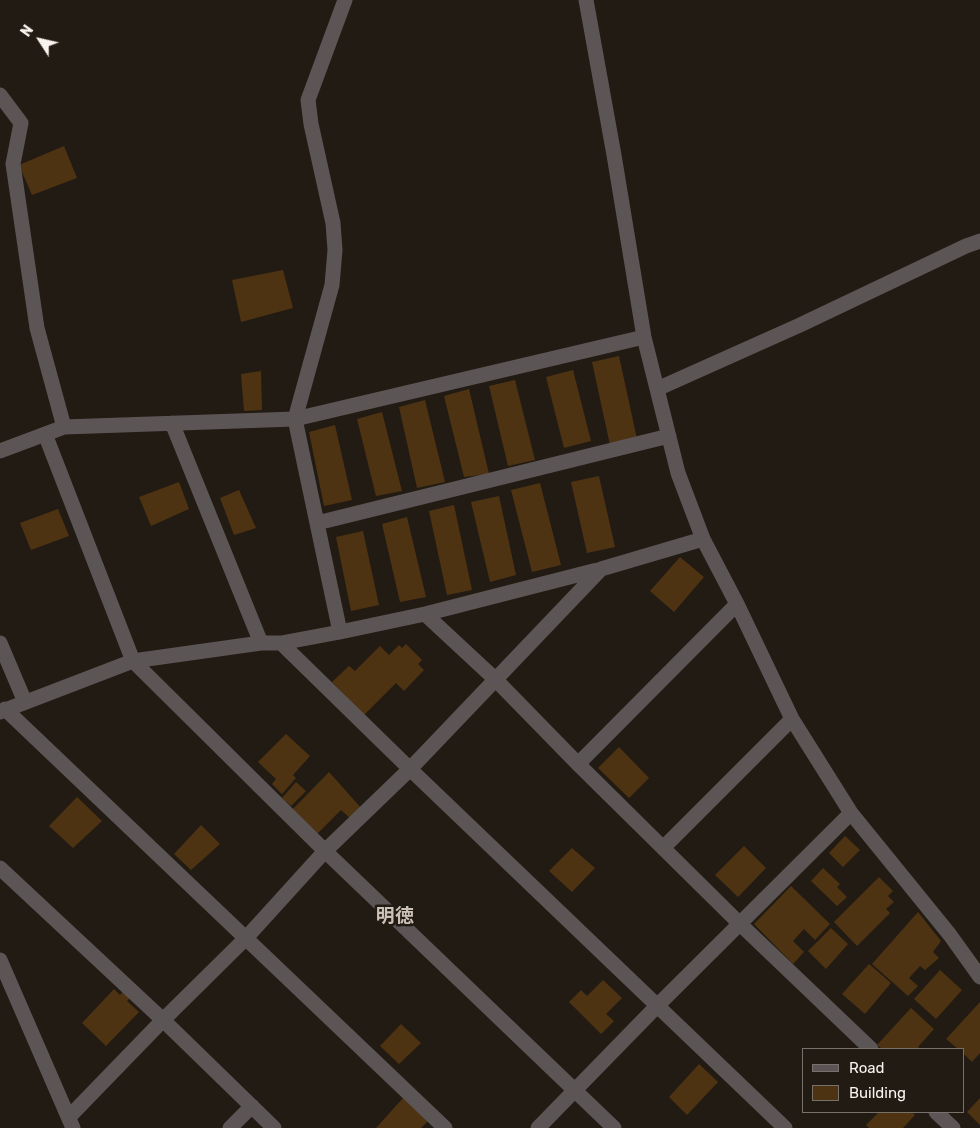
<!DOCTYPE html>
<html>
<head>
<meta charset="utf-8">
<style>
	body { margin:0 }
	#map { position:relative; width:980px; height:1128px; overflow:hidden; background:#221b13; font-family:Rubik,sans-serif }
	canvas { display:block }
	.legend { position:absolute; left:802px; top:1048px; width:162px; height:65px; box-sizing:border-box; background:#221b13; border:1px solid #78716b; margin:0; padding:6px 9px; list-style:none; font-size:15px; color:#f8f3ee }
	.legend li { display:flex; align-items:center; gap:10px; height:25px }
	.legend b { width:25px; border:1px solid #78716b }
	.north { position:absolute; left:15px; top:15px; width:50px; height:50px; -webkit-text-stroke:4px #221b13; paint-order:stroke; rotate:305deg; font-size:14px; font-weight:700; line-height:20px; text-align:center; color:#f8f3ee }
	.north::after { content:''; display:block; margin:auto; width:18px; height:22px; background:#f8f3ee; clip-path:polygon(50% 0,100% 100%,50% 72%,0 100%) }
</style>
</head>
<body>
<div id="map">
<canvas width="980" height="1128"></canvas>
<ul class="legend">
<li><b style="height:6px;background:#5c5556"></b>Road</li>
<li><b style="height:14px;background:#4e3312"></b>Building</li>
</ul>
<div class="north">N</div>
</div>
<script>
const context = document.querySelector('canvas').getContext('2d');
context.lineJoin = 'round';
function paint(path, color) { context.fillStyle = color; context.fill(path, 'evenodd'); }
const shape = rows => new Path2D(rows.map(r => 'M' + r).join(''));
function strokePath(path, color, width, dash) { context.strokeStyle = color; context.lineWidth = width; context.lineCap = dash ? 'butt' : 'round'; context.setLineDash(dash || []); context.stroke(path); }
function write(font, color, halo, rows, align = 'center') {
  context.font = font + ' Rubik,"Noto Sans JP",sans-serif'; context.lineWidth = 5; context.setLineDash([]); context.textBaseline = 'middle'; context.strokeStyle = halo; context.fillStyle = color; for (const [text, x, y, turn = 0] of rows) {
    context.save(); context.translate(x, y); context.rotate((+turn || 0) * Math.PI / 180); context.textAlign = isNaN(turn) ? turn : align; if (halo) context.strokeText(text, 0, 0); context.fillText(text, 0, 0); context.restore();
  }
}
paint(shape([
	[64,146,77,178,32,195,19,165],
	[283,270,293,308,241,322,232,280],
	[619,356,637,439,610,445,592,362],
	[573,370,591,441,564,448,546,377],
	[261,371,262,410,244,411,241,374],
	[515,380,535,460,508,466,489,386],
	[469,389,489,474,464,477,444,396],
	[425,400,445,482,417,488,399,407],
	[382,412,402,491,376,496,357,419],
	[335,425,352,500,324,506,309,432],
	[599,476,615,547,587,553,571,482],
	[179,482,189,509,151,526,139,497],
	[540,483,561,565,532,572,511,490],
	[239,490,256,528,234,535,220,498],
	[499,496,516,575,490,582,471,502],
	[454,505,472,590,447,595,429,511],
	[58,509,69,536,31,550,20,523],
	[407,517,426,597,400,602,382,524],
	[363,531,379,605,351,611,336,537],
	[680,557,704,577,674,612,650,591],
	[406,644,422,660,418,664,424,670,404,691,396,683,364,715,332,682,349,666,355,671,380,646,389,655,399,645,402,648],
	[286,734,310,756,293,775,296,778,282,794,272,784,276,779,258,762],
	[619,747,649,778,629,798,598,768],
	[329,772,362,809,352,820,341,810,317,834,292,810],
	[296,782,306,791,291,806,282,798],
	[77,797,102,821,73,848,49,826],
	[201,825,220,844,191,870,174,854],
	[845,836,860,850,843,867,829,853],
	[744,846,766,868,738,897,715,875],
	[572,848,595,868,572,892,549,871],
	[823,868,840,884,837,887,847,897,837,906,811,881],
	[879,877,893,891,888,896,894,902,886,909,890,913,857,946,834,922],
	[791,886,830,924,815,940,804,929,793,941,804,952,793,964,754,924],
	[918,912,941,941,933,952,939,958,925,970,920,966,909,978,918,986,908,996,872,964],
	[831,928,848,944,826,969,808,951],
	[869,964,891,983,865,1014,842,994],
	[940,970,962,990,936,1019,914,999],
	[603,980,622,998,606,1014,614,1021,601,1034,569,1002,581,990,587,996],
	[114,989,120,995,124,990,131,997,127,1001,139,1012,106,1046,82,1023],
	[980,1002,980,1053,972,1062,964,1054,964,1049,958,1049,946,1039],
	[911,1008,934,1029,918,1047,921,1049,882,1049,877,1045],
	[401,1024,421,1043,399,1064,380,1046],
	[699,1064,718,1082,687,1115,669,1097],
	[403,1098,428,1121,421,1128,376,1128],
	[980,1098,980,1125,967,1112],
	[879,1112,912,1112,915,1115,903,1128,869,1128,866,1125]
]), '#4e3312');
strokePath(shape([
	[586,0,614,155,644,337,678,473,703,539,737,604,792,719,851,813,950,935,980,977],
	[0,95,21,123,13,164,37,328,64,427],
	[657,389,800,325,966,246,980,241],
	[172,423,261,643],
	[45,434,133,661,325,851,614,1128],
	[0,451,64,427,295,419,644,337],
	[317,523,669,436],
	[425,614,495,679,578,764,739,923,871,1049],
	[340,632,295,419,332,285,335,250,333,223,311,124,308,100,345,0],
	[0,643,25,702],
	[281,643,410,769,785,1128],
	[5,709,445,1128],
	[0,712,133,661,261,643,281,643,340,632,425,614,601,569,703,539],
	[578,764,737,604],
	[663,848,792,719],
	[0,868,163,1020,274,1128],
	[0,960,73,1128],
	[936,1112,953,1128],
	[69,1117,163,1020,246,938,325,851,410,769,601,569],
	[230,1128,252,1106],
	[538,1128,657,1006,851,813]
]), '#5c5556', 15);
write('bold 19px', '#ccc2b8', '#221b13', [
	["明徳",395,917]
]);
</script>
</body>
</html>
